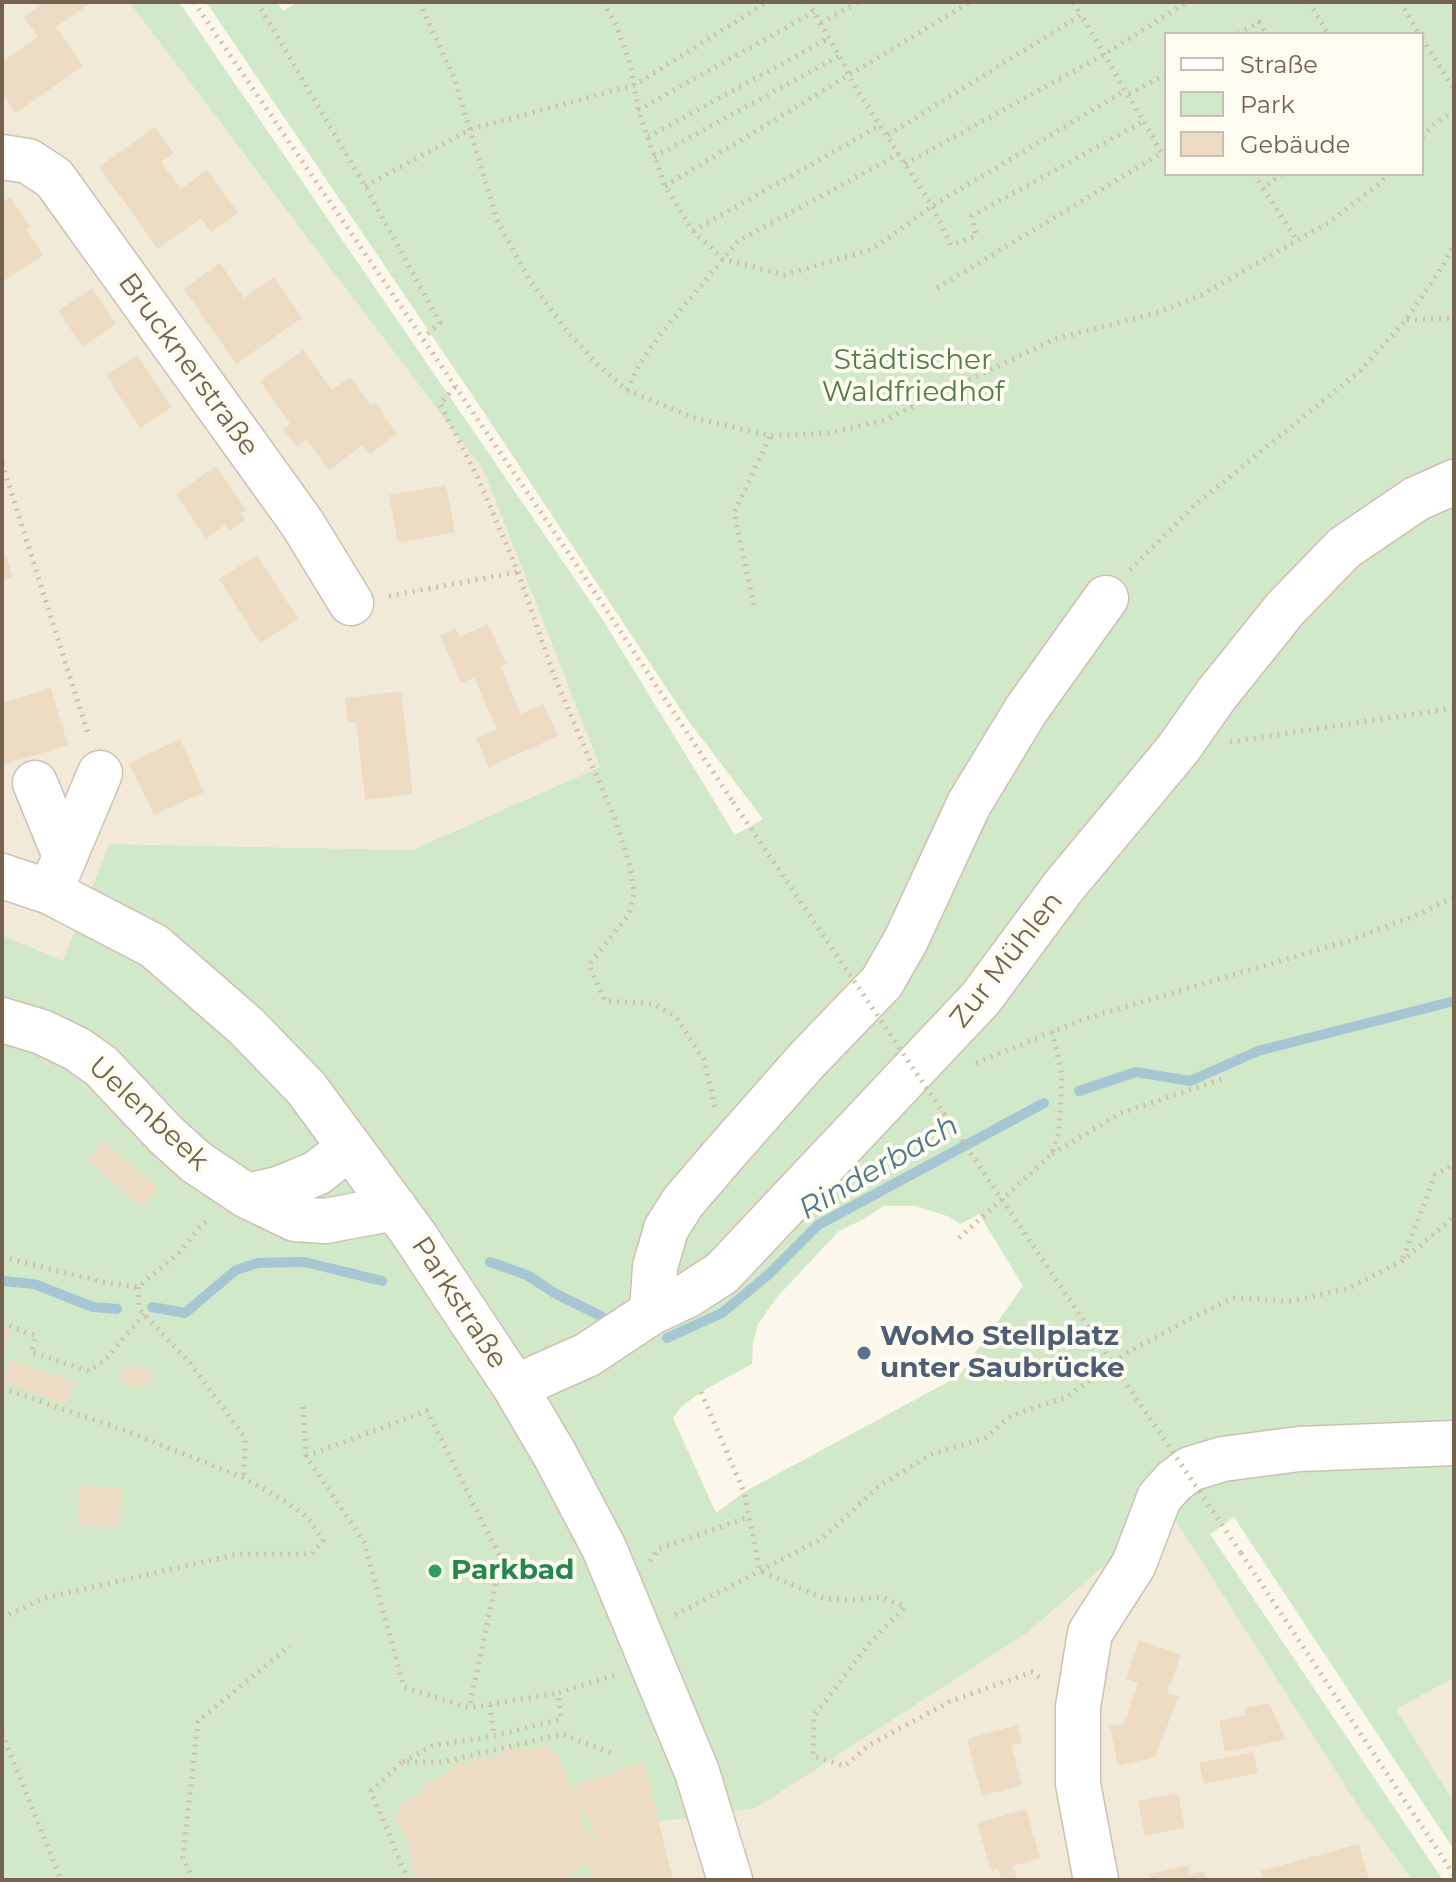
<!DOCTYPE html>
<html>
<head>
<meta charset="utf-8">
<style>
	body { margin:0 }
	#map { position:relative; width:1456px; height:1882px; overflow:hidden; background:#fbf7ea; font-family:Montserrat,sans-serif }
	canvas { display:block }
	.frame { position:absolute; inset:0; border:4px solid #74624f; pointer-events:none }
	.legend { position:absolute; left:1164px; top:32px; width:260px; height:144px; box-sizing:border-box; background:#fefbf1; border:2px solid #c7beb0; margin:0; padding:10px 14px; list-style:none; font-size:24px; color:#74624f }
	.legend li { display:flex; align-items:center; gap:16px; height:40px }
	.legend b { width:40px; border:2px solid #c7beb0 }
</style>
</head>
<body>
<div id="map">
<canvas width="1456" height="1882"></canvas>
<div class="frame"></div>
<ul class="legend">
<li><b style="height:10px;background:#fff"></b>Straße</li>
<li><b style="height:22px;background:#d1e8c9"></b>Park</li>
<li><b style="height:22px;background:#eedbc4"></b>Gebäude</li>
</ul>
</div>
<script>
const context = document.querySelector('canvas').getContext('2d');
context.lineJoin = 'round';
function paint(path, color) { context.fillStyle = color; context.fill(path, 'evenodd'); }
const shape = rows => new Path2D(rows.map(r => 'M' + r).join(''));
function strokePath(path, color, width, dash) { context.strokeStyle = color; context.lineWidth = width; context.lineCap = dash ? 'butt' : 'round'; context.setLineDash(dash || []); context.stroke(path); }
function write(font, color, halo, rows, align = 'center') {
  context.font = font + ' Montserrat,sans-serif'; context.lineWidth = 8; context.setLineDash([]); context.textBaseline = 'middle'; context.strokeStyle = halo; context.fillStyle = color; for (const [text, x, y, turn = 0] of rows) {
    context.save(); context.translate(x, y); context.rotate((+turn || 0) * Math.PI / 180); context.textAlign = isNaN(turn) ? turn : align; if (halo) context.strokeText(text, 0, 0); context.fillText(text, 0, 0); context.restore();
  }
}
paint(shape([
	[2,2,129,2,484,471,600,767,412,850,109,844,63,961,2,935],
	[1170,1510,1356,1803,1412,1880,673,1880,658,1822,756,1808,1028,1632],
	[1454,1678,1454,1802,1396,1709]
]), '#f2ead9');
paint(shape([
	[129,2,179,2,603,620,735,835,763,819,687,719,481,408,206,2,277,2,283,11,298,2,1454,2,1454,1678,1396,1709,1454,1802,1454,1850,1234,1517,1210,1534,1443,1880,1412,1880,1356,1803,1169,1510,1028,1632,756,1808,658,1822,673,1880,2,1880,2,935,63,961,109,844,412,850,600,767,484,471],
	[1166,34,1422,34,1422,174,1166,174],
	[883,1206,915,1206,947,1216,961,1224,979,1214,1023,1286,959,1376,744,1492,716,1513,673,1418,682,1406,701,1392,752,1364,753,1343,758,1324,777,1297,839,1231,866,1218]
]), '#d1e8c9');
strokePath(shape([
	[1079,1091,1136,1072,1190,1081,1258,1051,1454,1001],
	[490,1262,527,1275,556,1294,601,1316],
	[2,1281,34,1284,93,1307,117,1309],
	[152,1307,185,1313,236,1270,258,1263,305,1262,382,1281],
	[667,1338,722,1313,768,1275,818,1225,1044,1103]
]), '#a7c6d4', 10);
paint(shape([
	[45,2,88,2,89,4,56,27,83,66,16,113,2,93,2,62,38,37,24,17],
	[155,127,174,153,161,162,181,189,207,170,238,213,211,232,201,218,158,249,99,167],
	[10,197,30,227,26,229,43,255,2,282,2,202],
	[220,263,244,298,274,277,302,318,236,364,184,289],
	[92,288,116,324,83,347,58,311],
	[303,350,332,390,350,377,371,405,375,403,397,434,370,454,363,445,329,470,307,440,297,447,283,429,290,423,260,381],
	[137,355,172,407,140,428,106,375],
	[216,466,246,510,241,513,245,520,229,531,225,525,206,538,176,494],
	[446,485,455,532,398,543,389,495],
	[2,545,13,577,2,581],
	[257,555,298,619,260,643,219,579],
	[488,624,506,664,500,666,521,714,543,704,558,736,489,767,476,738,497,729,474,678,461,683,440,635,456,628,459,637],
	[51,688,68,745,2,765,2,703],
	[401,691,413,794,365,800,356,722,348,723,345,698],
	[180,739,204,792,154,815,129,763],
	[103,1141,158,1188,142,1207,87,1160],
	[2,1326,12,1330,2,1357],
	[10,1360,75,1382,67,1405,2,1382],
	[122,1365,152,1370,149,1388,119,1383],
	[79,1486,121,1488,120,1528,78,1526],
	[1139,1640,1181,1655,1167,1693,1179,1696,1155,1757,1118,1766,1110,1726,1124,1724,1138,1683,1126,1679],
	[1269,1703,1286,1739,1225,1752,1219,1721,1246,1715,1245,1708],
	[1017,1725,1022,1743,1011,1745,1022,1785,982,1796,967,1739],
	[548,1745,551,1753,559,1754,566,1780,581,1799,576,1785,644,1761,673,1880,592,1880,586,1863,577,1868,566,1880,420,1880,411,1868,408,1842,394,1816,402,1812,400,1803,418,1795,425,1782,442,1777,461,1761,470,1768,475,1757,491,1758,511,1748,528,1751],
	[581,1799,582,1804,598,1846,583,1826],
	[1253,1752,1258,1773,1204,1784,1199,1763],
	[1178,1793,1185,1828,1145,1836,1138,1801],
	[1026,1809,1040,1858,1013,1866,1017,1880,1002,1880,998,1869,991,1871,977,1823],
	[1359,1844,1369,1880,1263,1880,1261,1871],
	[1188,1865,1190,1874,1204,1871,1206,1880,1151,1880,1149,1874]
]), '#eedbc4');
const minor = shape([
	[2,157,28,161,54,178,302,523,351,603],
	[35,783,65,856],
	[2,876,50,892,154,946,246,1026,306,1088,413,1233,515,1387,555,1455,604,1548,697,1772,730,1880],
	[50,892,100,773],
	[2,1020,42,1032,77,1049,101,1066,166,1135,196,1162,247,1196,295,1219,325,1221,395,1208],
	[247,1196,278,1189,317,1173,350,1147],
	[652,1312,655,1267,666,1229,683,1202,725,1153,807,1060,882,982,906,940,969,804,1026,710,1106,598],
	[515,1387,587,1355,652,1312,688,1295,722,1273,981,998,1064,886,1178,749,1216,695,1285,609,1344,548,1416,499,1454,482],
	[1096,1880,1078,1784,1078,1707,1090,1633,1134,1564,1159,1498,1173,1482,1190,1469,1223,1459,1299,1449,1454,1443]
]);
strokePath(minor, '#cdc1b1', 47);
strokePath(shape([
	[194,2,580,570,733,802],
	[257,2,365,186,440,323,423,338],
	[419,2,454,78,497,220,529,279,566,330,595,362,627,390,691,417,770,436,829,433,885,420,1055,339,1160,312,1201,295,1328,223,1378,185,1388,174],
	[603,2,616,25,631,66,638,110,665,186,693,231,723,259,784,275,873,249,932,206,1126,90],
	[808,2,844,64,852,82,932,206,951,245,976,236,972,216,1144,121],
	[1309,2,1328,34],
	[1400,2,1419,34],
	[821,23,858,2],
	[1238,34,1259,22,1266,34],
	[1422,38,1454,89],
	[1129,94,1166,74],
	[638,110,814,12],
	[888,135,1081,15,1073,2],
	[648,137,829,38],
	[1422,137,1434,124,1454,112],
	[654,157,839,56],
	[905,164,1105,54,1187,2],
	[1254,174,1263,188],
	[1282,174,1263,188,1298,242],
	[365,186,471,129,635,85,767,2],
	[665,186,970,2],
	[693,231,881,125],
	[937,288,1162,153,1081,15],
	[1407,320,1454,318],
	[455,387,440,404,478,478,518,572,555,678,615,819,630,866,634,893,629,914,589,965,605,1001,654,1004,676,1017,704,1060,715,1107],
	[627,390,639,365,660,335,738,241,899,154],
	[2,463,89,737],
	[1130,570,1195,505,1361,370,1406,320,1444,264,1454,244],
	[389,596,518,572],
	[754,605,734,513,770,436],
	[1230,742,1454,708],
	[976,1063,1084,1019,1348,941,1414,916,1454,897],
	[1052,1154,1121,1113,1222,1079],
	[959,1238,1052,1154,1059,1132,1062,1076,1052,1031],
	[2,1257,103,1282,138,1287,181,1251,201,1225,210,1219],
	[1403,1258,1435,1175,1454,1164],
	[138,1287,139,1309,191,1364,245,1438,244,1478],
	[2,1323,36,1336,31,1352,89,1371,104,1361,144,1314],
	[2,1388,129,1432,244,1478,288,1503,308,1518,323,1540,312,1554,238,1554,44,1598,2,1618],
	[701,1392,744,1492,760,1571,823,1598,848,1600,882,1597,905,1607,867,1646,814,1716,813,1756,845,1766,869,1745,949,1702,1032,1672,1044,1681],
	[303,1407,306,1456,364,1542,404,1687,469,1708,558,1693],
	[306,1456,427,1411,501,1559,469,1708],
	[1241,1553,1454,1875],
	[650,1561,658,1549,749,1517],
	[675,1615,823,1538,879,1486,932,1454,985,1438,1012,1415,1067,1397,1126,1353,1190,1319,1233,1298,1292,1301,1349,1288,1402,1261,1454,1217],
	[490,1705,494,1736],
	[2,1733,61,1880],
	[403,1762,432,1746,494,1736,561,1719,558,1693,616,1675],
	[193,1880,183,1858,198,1721,290,1646],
	[408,1880,371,1791,402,1762,443,1762,563,1734,616,1755]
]), '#d3bfa7', 5, [2, 6]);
strokePath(minor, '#fff', 44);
strokePath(shape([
	[733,802,1241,1553]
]), '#d3bfa7', 5, [2, 6]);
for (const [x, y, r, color] of [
	[864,1353,8,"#5c6f8a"],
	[435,1571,8,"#2e9e5b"]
]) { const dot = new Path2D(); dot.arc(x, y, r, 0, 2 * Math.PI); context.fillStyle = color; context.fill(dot); strokePath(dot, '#fefbf1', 3); }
write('28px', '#537e4b', '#fefbf1', [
	["Städtischer",913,361],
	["Waldfriedhof",913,393]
]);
write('28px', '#74624f', '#fefbf1', [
	["Brucknerstraße",188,365,54],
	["Zur Mühlen",1007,960,-52],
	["Uelenbeek",148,1114,43],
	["Parkstraße",459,1303,57]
]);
write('bold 28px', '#4e5e75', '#fefbf1', [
	["WoMo Stellplatz",880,1337],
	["unter Saubrücke",880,1369]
], 'left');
write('bold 28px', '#27864d', '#fefbf1', [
	["Parkbad",451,1571]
], 'left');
write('italic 30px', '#4e788c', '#fefbf1', [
	["Rinderbach",879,1168,-30]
]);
</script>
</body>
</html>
